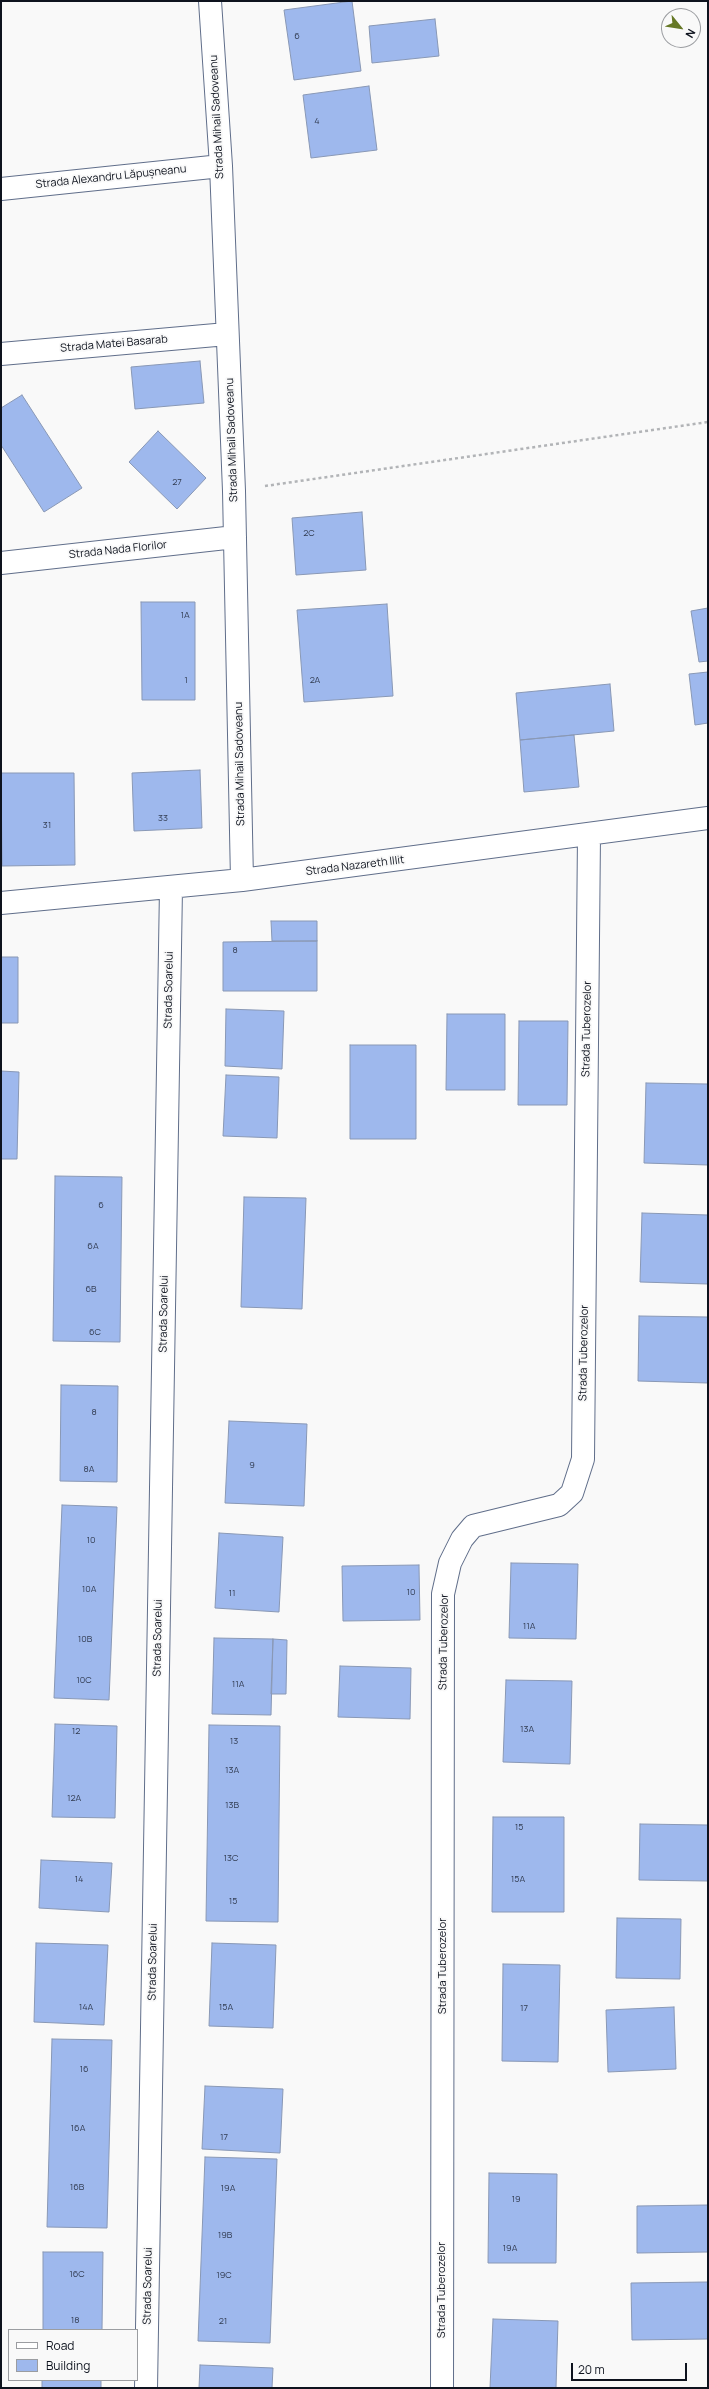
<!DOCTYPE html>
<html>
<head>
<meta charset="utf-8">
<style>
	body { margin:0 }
	#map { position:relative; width:709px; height:2389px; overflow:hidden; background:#f9f9f9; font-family:Manrope,sans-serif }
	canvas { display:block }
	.frame { position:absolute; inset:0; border:2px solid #0e131e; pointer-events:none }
	.legend { position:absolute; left:8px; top:2329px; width:130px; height:52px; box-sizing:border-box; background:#f9f9f9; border:1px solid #9b9da1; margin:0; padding:5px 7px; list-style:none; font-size:12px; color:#0e131e }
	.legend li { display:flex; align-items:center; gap:8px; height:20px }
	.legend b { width:20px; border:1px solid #9b9da1 }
	.north { position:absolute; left:661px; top:8px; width:40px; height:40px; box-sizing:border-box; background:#f9f9f9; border:1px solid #9b9da1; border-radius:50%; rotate:120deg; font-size:11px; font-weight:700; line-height:16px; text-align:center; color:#0e131e }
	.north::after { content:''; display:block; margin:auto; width:14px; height:18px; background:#667826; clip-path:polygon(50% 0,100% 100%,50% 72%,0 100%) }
	.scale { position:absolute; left:571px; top:2363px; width:116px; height:18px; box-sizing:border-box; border:2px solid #0e131e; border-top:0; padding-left:5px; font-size:12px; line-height:14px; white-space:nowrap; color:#0e131e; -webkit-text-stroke:3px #f9f9f9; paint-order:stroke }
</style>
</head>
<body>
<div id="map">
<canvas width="709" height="2389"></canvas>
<div class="frame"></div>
<ul class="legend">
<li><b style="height:5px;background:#fff"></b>Road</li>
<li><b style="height:11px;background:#9eb8ed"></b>Building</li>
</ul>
<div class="north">N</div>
<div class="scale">20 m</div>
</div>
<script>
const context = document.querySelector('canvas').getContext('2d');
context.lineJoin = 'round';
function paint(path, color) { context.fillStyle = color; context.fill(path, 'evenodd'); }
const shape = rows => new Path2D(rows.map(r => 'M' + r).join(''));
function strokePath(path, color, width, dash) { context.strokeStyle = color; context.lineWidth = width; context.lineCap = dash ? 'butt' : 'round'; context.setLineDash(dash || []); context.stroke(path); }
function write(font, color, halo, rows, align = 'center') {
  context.font = font + ' Manrope,sans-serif'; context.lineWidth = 3.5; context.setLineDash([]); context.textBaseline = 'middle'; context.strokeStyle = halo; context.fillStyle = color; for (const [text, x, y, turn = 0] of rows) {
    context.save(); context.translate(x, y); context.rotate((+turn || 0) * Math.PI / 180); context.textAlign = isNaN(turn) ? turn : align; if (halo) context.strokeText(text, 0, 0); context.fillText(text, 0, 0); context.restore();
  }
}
const building = shape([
	[352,1,361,71,294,80,284,10,352,1],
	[435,19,439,56,372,63,369,26,435,19],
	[369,86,377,150,311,158,303,95,369,86],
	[200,361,204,403,135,409,131,367,200,361],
	[22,395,82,488,44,512,1,445,1,408,22,395],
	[158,431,206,478,177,509,129,462,158,431],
	[362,512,366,570,296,575,292,518,362,512],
	[141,602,195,602,195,700,142,700,141,602],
	[387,604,393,696,304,702,297,610,387,604],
	[708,608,708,661,699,662,691,611,708,608],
	[708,672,708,723,695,725,689,674,708,672],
	[610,684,614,731,520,740,516,693,610,684],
	[574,735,579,787,524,792,520,740,574,735],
	[200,770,202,828,134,831,132,773,200,770],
	[1,773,74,773,75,865,2,866,1,773],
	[271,921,317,921,317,941,272,941,271,921],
	[317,941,317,991,223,991,223,942,317,941],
	[1,957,18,957,18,1023,1,1023,1,957],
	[226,1009,284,1011,282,1069,225,1066,226,1009],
	[447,1014,505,1014,505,1090,446,1090,447,1014],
	[519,1021,568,1021,567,1105,518,1105,519,1021],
	[350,1045,416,1045,416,1139,350,1139,350,1045],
	[1,1071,19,1072,17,1159,1,1159,1,1071],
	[226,1075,279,1077,277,1138,223,1136,226,1075],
	[646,1083,708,1084,708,1165,644,1163,646,1083],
	[55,1176,122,1177,120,1342,53,1341,55,1176],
	[244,1197,306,1198,302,1309,241,1307,244,1197],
	[642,1213,708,1215,708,1284,640,1282,642,1213],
	[639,1316,708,1317,708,1383,638,1381,639,1316],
	[61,1385,118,1386,117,1482,60,1481,61,1385],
	[229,1421,307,1424,304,1506,225,1503,229,1421],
	[62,1505,117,1507,109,1700,54,1698,62,1505],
	[219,1533,283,1537,279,1612,215,1608,219,1533],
	[511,1563,578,1564,576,1639,509,1638,511,1563],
	[419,1565,420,1620,343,1621,342,1566,419,1565],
	[214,1638,273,1639,271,1715,212,1714,214,1638],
	[273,1639,287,1640,286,1694,271,1694,273,1639],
	[340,1666,411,1668,410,1719,338,1717,340,1666],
	[506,1680,572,1681,570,1764,503,1762,506,1680],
	[55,1724,117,1726,115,1818,52,1817,55,1724],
	[209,1725,280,1726,278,1922,206,1921,209,1725],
	[493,1817,564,1817,564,1912,492,1912,493,1817],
	[640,1824,708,1825,708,1881,639,1880,640,1824],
	[41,1860,112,1863,109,1912,39,1908,41,1860],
	[617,1918,681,1919,680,1979,616,1978,617,1918],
	[36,1943,108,1945,104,2025,34,2022,36,1943],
	[212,1943,276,1945,273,2028,209,2026,212,1943],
	[503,1964,560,1965,558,2062,502,2061,503,1964],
	[674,2007,676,2069,608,2072,606,2010,674,2007],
	[52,2039,112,2040,107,2228,47,2227,52,2039],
	[205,2086,283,2089,280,2153,202,2149,205,2086],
	[205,2157,277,2159,270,2343,198,2341,205,2157],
	[489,2173,557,2174,556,2263,488,2263,489,2173],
	[708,2205,708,2252,637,2253,637,2206,708,2205],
	[43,2252,103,2252,102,2330,43,2330,43,2252],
	[708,2282,708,2339,632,2340,631,2283,708,2282],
	[493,2319,558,2321,556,2388,490,2388,493,2319],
	[200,2365,273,2368,272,2388,199,2388,200,2365],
	[42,2380,101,2380,101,2388,42,2388,42,2380]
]);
paint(building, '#9eb8ed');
strokePath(building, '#8998b5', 1);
const minor = shape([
	[210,1,221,166,234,491,242,880],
	[1,189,221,166],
	[1,354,227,334],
	[1,563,235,537],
	[1,903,242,880,708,818],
	[146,2388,171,888],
	[442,2388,443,1594,450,1563,462,1539,473,1526,559,1505,572,1493,583,1459,589,835]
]);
strokePath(minor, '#606e8a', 24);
strokePath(shape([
	[265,486,708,422]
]), '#b2b4b7', 2.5, [3, 3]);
strokePath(minor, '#fff', 22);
write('9px', '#323c52', null, [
	["6",297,36],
	["4",317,121],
	["27",177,482],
	["2C",309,533],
	["1A",185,615],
	["1",186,680],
	["2A",315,680],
	["33",163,818],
	["31",47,825],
	["8",235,950],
	["6",101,1205],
	["6A",93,1246],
	["6B",91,1289],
	["6C",95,1332],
	["8",94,1412],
	["9",252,1465],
	["8A",89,1469],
	["10",91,1540],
	["10A",89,1589],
	["10",411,1592],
	["11",232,1593],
	["11A",529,1626],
	["10B",85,1639],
	["10C",84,1680],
	["11A",238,1684],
	["13A",527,1729],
	["12",76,1731],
	["13",234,1741],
	["13A",232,1770],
	["12A",74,1798],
	["13B",232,1805],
	["15",519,1827],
	["13C",231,1858],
	["14",79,1879],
	["15A",518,1879],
	["15",233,1901],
	["14A",86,2007],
	["15A",226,2007],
	["17",524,2008],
	["16",84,2069],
	["16A",78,2128],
	["17",224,2137],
	["16B",77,2187],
	["19A",228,2188],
	["19",516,2199],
	["19B",225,2235],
	["19A",510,2248],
	["16C",77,2274],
	["19C",224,2275],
	["18",75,2320],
	["21",223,2321]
]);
write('11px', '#0e131e', '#f9f9f9', [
	["Strada Mihail Sadoveanu",217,117,-93],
	["Strada Alexandru Lăpușneanu",111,177,-6],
	["Strada Matei Basarab",114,344,-5],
	["Strada Mihail Sadoveanu",232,440,-92],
	["Strada Nada Florilor",118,550,-6],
	["Strada Mihail Sadoveanu",240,764,-91],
	["Strada Nazareth Illit",355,866,-7],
	["Strada Soarelui",169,990,-89],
	["Strada Tuberozelor",587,1029,-89],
	["Strada Soarelui",164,1314,-89],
	["Strada Tuberozelor",584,1353,-89],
	["Strada Soarelui",158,1638,-89],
	["Strada Tuberozelor",444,1642,-89],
	["Strada Soarelui",153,1962,-89],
	["Strada Tuberozelor",443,1966,-90],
	["Strada Soarelui",148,2286,-89],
	["Strada Tuberozelor",442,2290,-90]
]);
</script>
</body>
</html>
